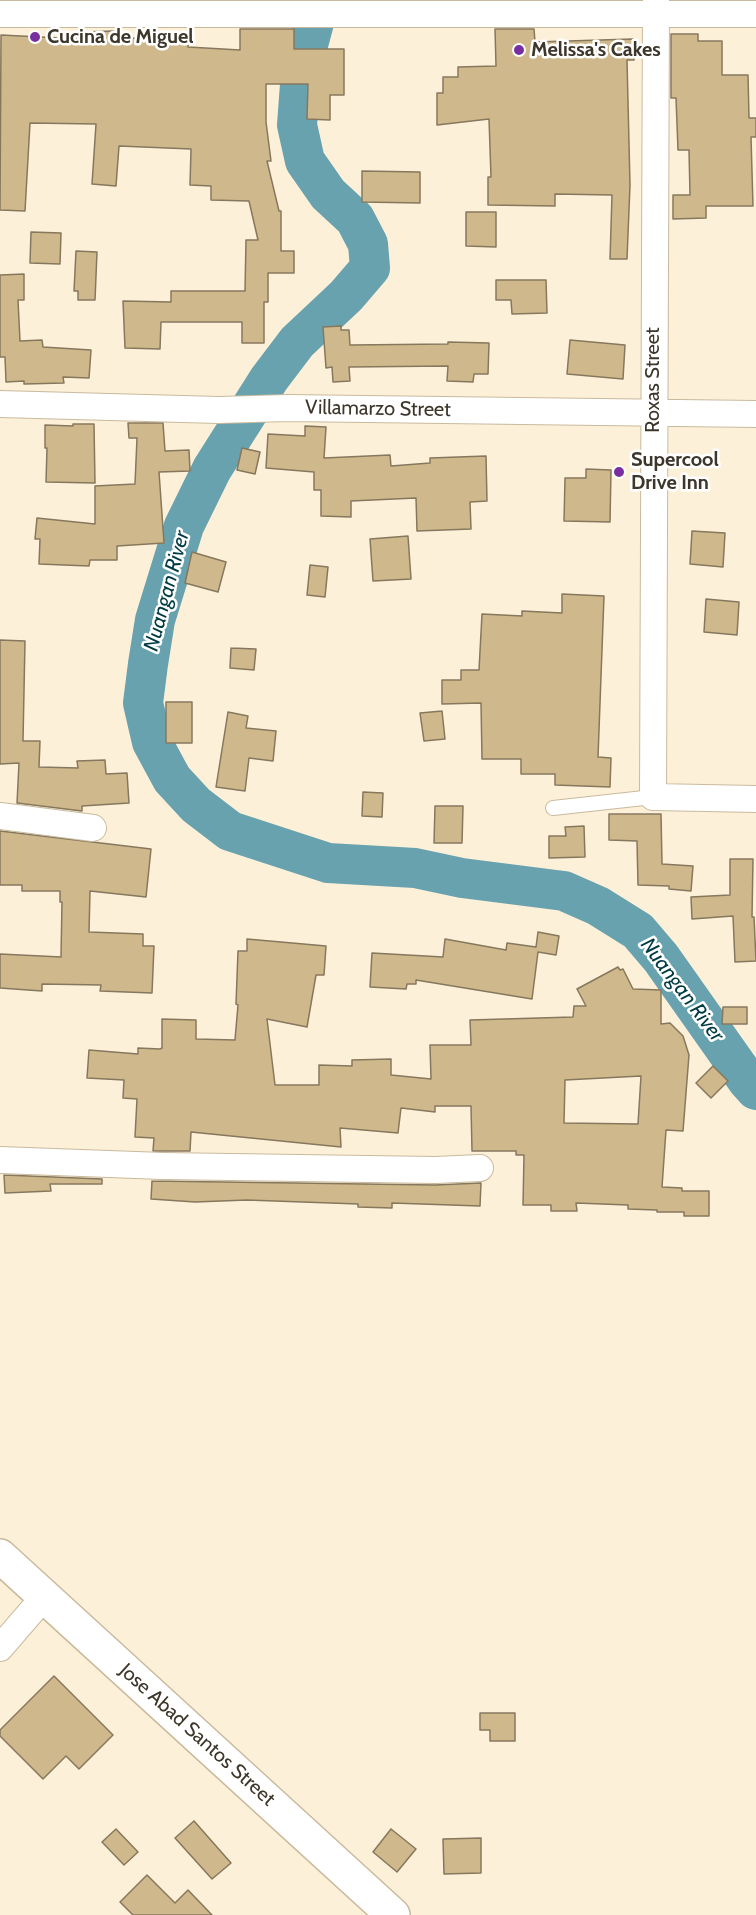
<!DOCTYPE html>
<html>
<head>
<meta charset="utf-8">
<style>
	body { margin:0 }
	canvas { display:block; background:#fdf0d9 }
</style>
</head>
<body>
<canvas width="756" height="1915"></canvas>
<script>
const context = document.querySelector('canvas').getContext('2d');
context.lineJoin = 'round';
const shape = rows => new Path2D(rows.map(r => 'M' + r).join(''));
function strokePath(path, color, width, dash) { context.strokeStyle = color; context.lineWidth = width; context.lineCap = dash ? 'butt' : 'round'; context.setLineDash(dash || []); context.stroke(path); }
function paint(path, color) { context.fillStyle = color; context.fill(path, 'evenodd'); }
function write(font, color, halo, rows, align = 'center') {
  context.font = font + ' Cabin,sans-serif'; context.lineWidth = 5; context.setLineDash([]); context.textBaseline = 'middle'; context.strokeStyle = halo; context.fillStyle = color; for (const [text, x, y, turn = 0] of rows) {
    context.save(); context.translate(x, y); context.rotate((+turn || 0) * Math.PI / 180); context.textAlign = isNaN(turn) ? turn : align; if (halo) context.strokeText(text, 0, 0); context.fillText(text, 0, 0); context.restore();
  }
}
strokePath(shape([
	[320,0,301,71,297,125,305,161,328,194,355,219,368,244,370,268,346,296,297,342,269,379,212,469,184,526,155,620,148,664,143,703,152,742,172,779,196,805,230,831,328,863,415,868,462,878,564,891,598,906,638,931,661,958,747,1080,756,1090]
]), '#67a2ae', 40);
const building = shape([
	[240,29,294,29,294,49,344,49,344,95,330,95,330,120,307,119,308,84,266,84,266,122,271,161,267,161,279,211,281,211,281,251,294,251,294,273,268,273,268,302,264,302,264,343,242,343,242,322,161,322,160,349,125,348,123,301,171,302,171,291,245,291,246,240,258,240,249,201,211,200,211,186,190,185,191,149,119,146,116,186,92,184,96,124,30,123,25,211,0,210,1,35,81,39,81,32,114,31,114,37,165,40,165,38,188,38,188,47,240,50,240,29],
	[495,29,534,29,535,42,633,39,634,60,627,60,630,185,627,259,610,259,612,195,555,194,555,206,488,205,488,177,491,177,489,119,437,125,437,93,443,93,443,77,458,77,458,67,496,66,495,29],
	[671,34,698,34,698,41,722,41,722,75,748,75,749,118,756,118,756,137,751,137,753,206,706,206,706,218,673,219,673,195,690,195,689,150,678,150,676,98,671,98,671,34],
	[362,171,420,172,420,203,362,202,362,171],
	[466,212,496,212,496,247,466,246,466,212],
	[31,232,61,233,60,264,30,263,31,232],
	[76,251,97,252,95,300,78,300,78,291,74,291,76,251],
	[24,274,24,300,18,300,20,341,42,340,43,347,91,350,89,378,63,377,64,383,24,384,24,381,6,382,5,357,0,357,0,275,24,274],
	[496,280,546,280,547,313,512,314,511,300,496,300,496,280],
	[341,326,341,330,349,330,350,345,448,344,448,342,489,343,488,374,474,374,473,382,447,381,448,366,349,367,350,381,333,382,332,367,326,368,323,327,341,326],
	[570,340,625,345,623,379,567,374,570,340],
	[128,423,163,423,165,451,189,450,190,471,159,472,164,543,117,546,117,560,90,560,89,566,39,564,40,539,35,539,37,518,95,524,95,486,135,484,137,438,129,438,128,423],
	[73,424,94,424,95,483,46,482,47,448,45,448,45,425,73,426,73,424],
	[305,426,326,427,324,458,390,455,391,466,430,463,430,458,486,456,487,501,470,502,471,529,417,531,416,498,351,501,351,517,321,516,321,490,314,490,314,472,266,468,268,434,305,436,305,426],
	[242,448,260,452,255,474,237,470,242,448],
	[586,469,611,470,610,522,564,521,565,478,586,478,586,469],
	[692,531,725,533,723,567,690,564,692,531],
	[408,536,411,579,373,581,370,539,408,536],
	[192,552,226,562,218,592,185,583,192,552],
	[310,565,328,567,325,597,307,595,310,565],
	[562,594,604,596,598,757,611,758,610,787,555,785,555,774,521,774,521,759,482,759,481,703,442,704,442,680,461,680,461,670,479,670,482,614,522,616,522,611,562,613,562,594],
	[706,599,739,602,737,635,704,632,706,599],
	[0,640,25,641,23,741,40,741,39,767,78,768,77,761,105,760,106,774,127,773,129,803,82,806,82,811,17,803,19,763,0,764,0,640],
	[231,648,256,649,254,670,230,668,231,648],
	[166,702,192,702,192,743,166,743,166,702],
	[442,711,445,739,424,741,420,713,442,711],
	[228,712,248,716,246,728,276,731,273,761,249,758,245,791,216,787,228,712],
	[363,792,383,793,382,817,362,816,363,792],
	[435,806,463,806,462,843,434,843,435,806],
	[609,814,661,814,662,864,693,866,691,891,669,889,669,886,638,885,637,841,609,840,609,814],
	[584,826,585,857,549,858,549,836,566,836,565,827,584,826],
	[0,831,151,849,146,897,90,891,89,932,143,934,143,946,154,946,152,993,100,991,101,985,42,984,42,991,0,988,0,954,61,957,62,902,60,902,60,891,22,891,22,885,0,885,0,831],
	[730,859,753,859,752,917,754,917,756,961,735,962,733,916,692,919,691,897,730,895,730,859],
	[538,932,559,936,556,955,538,952,532,999,416,980,416,984,407,984,406,989,370,987,372,953,443,957,445,939,506,950,507,943,536,947,538,932],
	[247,939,326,946,324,975,316,975,307,1027,267,1019,275,1085,319,1085,319,1065,352,1066,352,1060,391,1059,391,1075,431,1079,430,1045,471,1045,470,1020,573,1017,574,1006,586,1006,577,989,618,967,620,970,623,969,633,989,661,990,661,1024,670,1023,683,1036,689,1055,683,1131,666,1130,662,1187,682,1188,682,1191,709,1191,709,1216,684,1216,684,1212,657,1212,657,1210,628,1209,628,1205,576,1203,577,1211,551,1211,551,1205,523,1205,524,1155,516,1155,516,1151,472,1151,471,1106,435,1106,435,1112,401,1108,398,1133,340,1128,341,1147,191,1132,190,1151,153,1151,154,1138,135,1137,137,1099,123,1098,124,1080,87,1078,89,1050,138,1054,138,1048,160,1049,162,1048,162,1019,196,1020,196,1039,235,1040,238,1005,236,1004,238,951,247,951,247,939],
	[641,1076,638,1124,564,1123,565,1080,641,1076],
	[723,1007,747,1007,747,1024,722,1024,723,1007],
	[713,1066,728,1081,711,1098,696,1083,713,1066],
	[4,1175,102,1179,102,1184,50,1184,51,1191,5,1193,4,1175],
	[152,1181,435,1185,481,1183,480,1206,392,1203,392,1208,358,1207,358,1204,247,1200,195,1202,151,1199,152,1181],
	[54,1676,113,1735,79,1769,66,1756,43,1779,0,1736,0,1730,54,1676],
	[480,1713,515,1713,515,1741,490,1741,490,1730,480,1730,480,1713],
	[194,1821,231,1863,212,1879,175,1838,194,1821],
	[116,1829,138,1852,124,1865,102,1842,116,1829],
	[391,1829,416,1849,397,1872,373,1852,391,1829],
	[481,1838,481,1873,444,1874,443,1839,481,1838],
	[147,1875,175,1903,188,1890,212,1915,133,1915,120,1902,147,1875]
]);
paint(building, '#d0b88d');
strokePath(building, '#86785d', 1.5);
const service = shape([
	[553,808,653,797]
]);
const minor = shape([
	[656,0,653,797,756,799],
	[0,14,756,14],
	[0,404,219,410,287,408,756,414],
	[0,816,93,828],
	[0,1160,163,1166,435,1170,480,1168],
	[0,1648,44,1597]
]);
const secondary = shape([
	[0,1556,393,1915]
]);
strokePath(service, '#c9ba9d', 16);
strokePath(minor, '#c9ba9d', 28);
strokePath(secondary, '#c9ba9d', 36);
strokePath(service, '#fff', 14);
strokePath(minor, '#fff', 26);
strokePath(secondary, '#fff', 33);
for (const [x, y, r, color] of [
	[35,37,6,"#782ea0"],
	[519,50,6,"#782ea0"],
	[619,472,6,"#782ea0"]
]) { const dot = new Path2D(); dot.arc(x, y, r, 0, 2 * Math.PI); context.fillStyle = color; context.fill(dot); strokePath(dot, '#fff', 2); }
write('bold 20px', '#3d372b', '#fff', [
	["Cucina de Miguel",47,37],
	["Melissa's Cakes",531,50],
	["Supercool",631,460],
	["Drive Inn",631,483]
], 'left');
write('20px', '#3d372b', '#fff', [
	["Roxas Street",653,380,-90],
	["Villamarzo Street",378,409,1],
	["Jose Abad Santos Street",197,1735,42]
]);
write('italic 21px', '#003b44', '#fff', [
	["Nuangan River",167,591,-75],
	["Nuangan River",682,990,53]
]);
</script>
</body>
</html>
